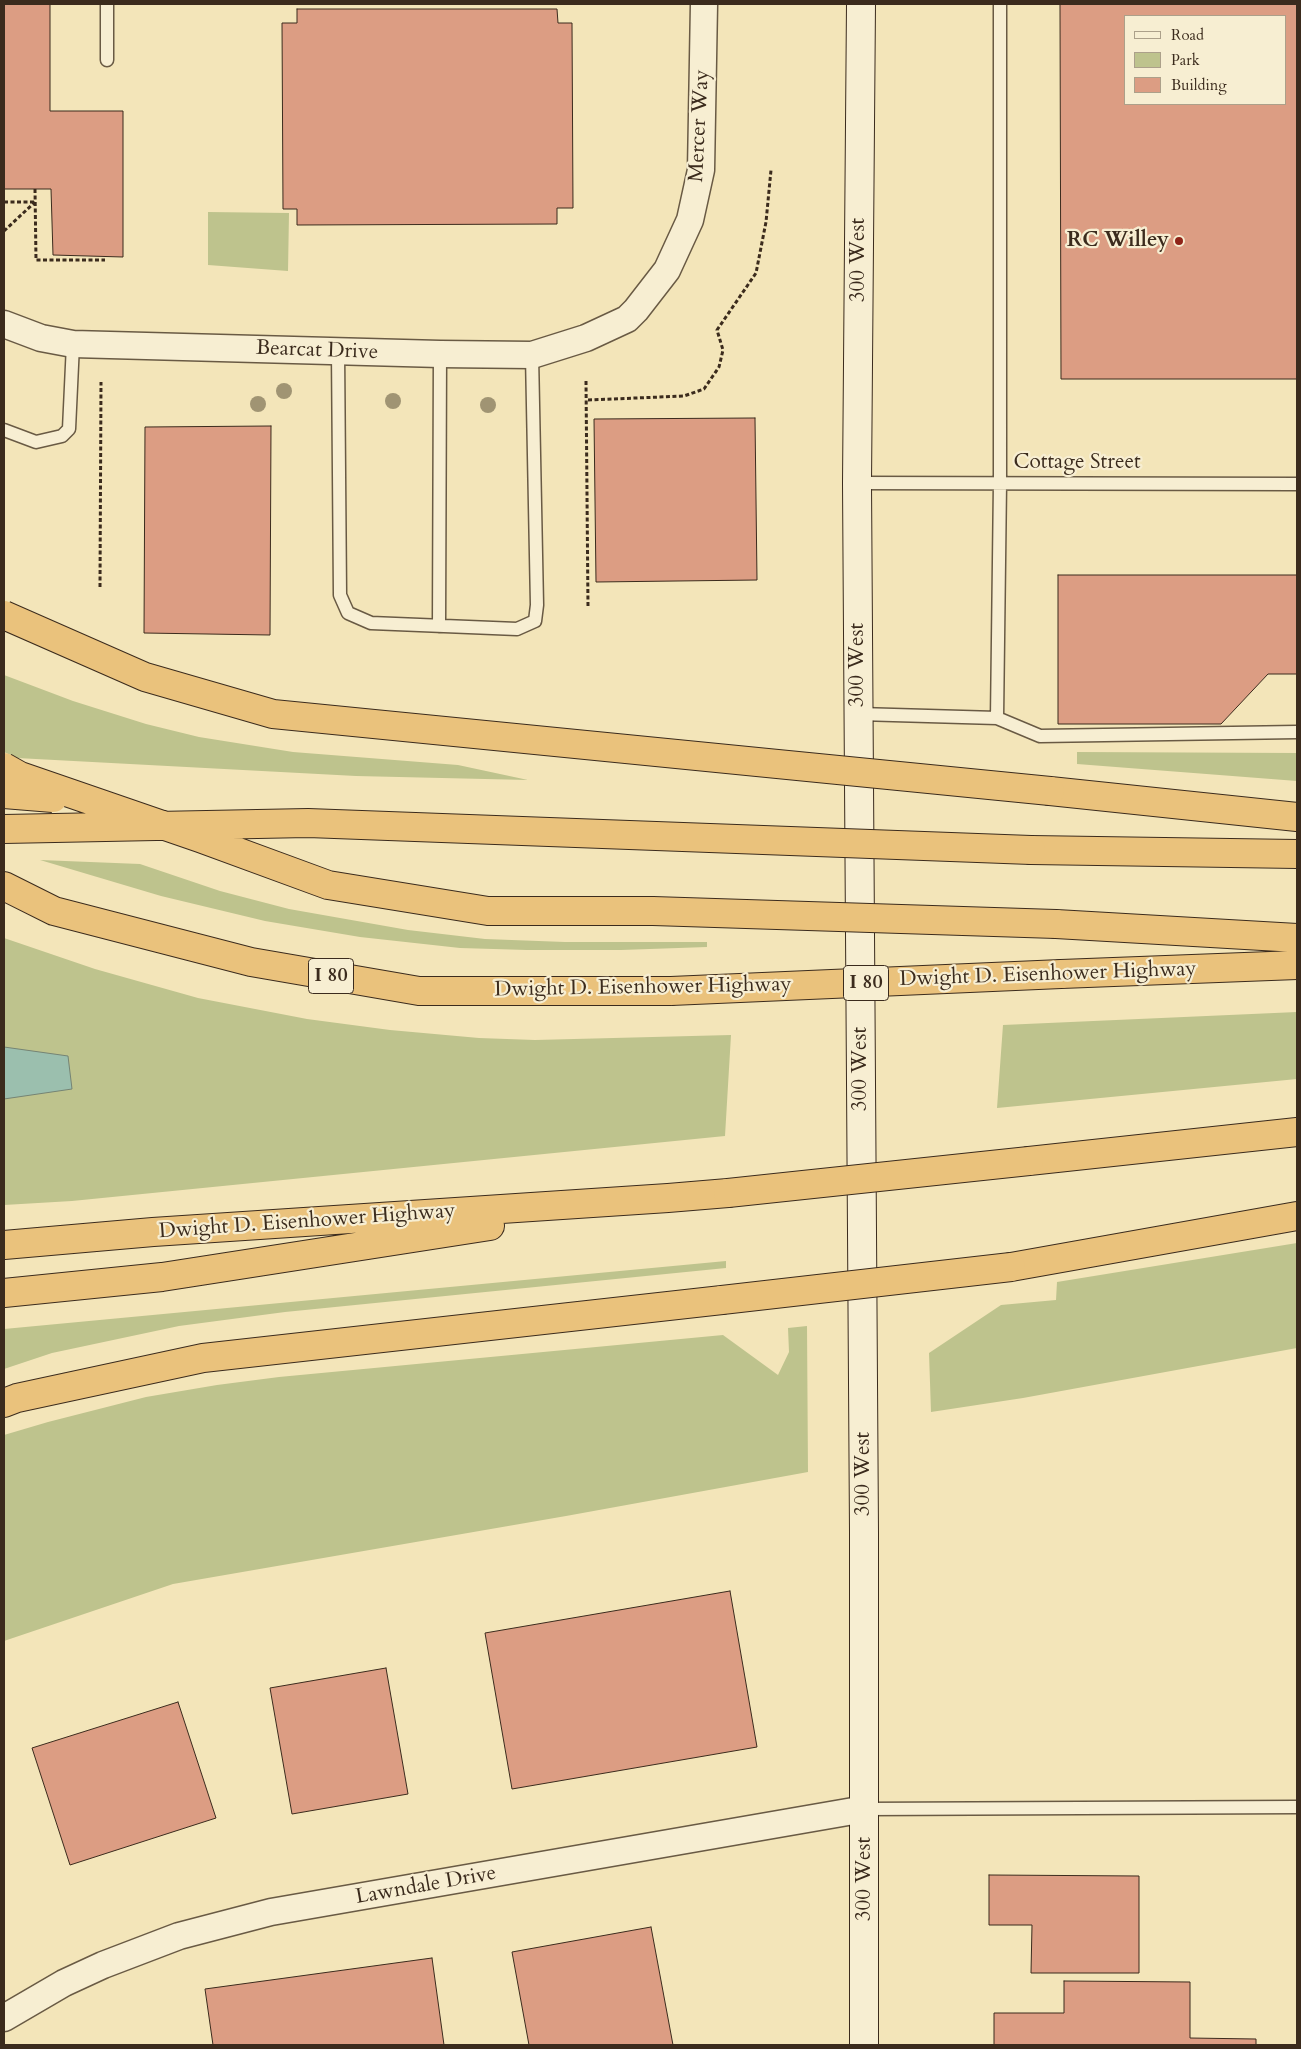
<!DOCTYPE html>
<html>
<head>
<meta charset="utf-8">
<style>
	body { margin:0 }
	#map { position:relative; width:1301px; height:2049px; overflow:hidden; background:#f3e5b9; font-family:Cardo,serif }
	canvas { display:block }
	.frame { position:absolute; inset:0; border:5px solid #3b2b1d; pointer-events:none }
	.legend { position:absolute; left:1124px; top:15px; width:162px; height:90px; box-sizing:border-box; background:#f7eed2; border:1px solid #aca08a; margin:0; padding:6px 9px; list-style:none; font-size:15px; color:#3b2b1d }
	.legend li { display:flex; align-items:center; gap:10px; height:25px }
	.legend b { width:25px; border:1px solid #aca08a }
</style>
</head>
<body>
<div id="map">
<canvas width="1301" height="2049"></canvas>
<div class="frame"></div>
<ul class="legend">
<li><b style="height:6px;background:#f7eed2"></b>Road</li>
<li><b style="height:14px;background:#bec38d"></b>Park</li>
<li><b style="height:14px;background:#dc9d83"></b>Building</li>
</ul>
</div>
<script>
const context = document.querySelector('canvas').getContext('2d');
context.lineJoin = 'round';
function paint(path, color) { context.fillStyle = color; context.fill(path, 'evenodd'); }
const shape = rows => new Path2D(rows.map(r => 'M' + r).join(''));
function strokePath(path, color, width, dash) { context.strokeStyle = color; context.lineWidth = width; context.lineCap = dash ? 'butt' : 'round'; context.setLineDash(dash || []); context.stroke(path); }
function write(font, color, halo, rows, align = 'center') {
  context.font = font + ' Cardo,serif'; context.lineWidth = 4.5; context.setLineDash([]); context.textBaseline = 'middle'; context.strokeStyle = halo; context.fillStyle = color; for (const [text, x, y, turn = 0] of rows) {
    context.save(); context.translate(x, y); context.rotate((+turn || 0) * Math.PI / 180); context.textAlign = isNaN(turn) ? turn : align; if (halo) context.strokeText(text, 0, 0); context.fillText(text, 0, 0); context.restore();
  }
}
paint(shape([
	[208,212,289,213,288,271,208,265],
	[4,675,73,701,146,724,199,737,293,752,458,765,528,780,356,776,17,758,4,752],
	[1077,752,1297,753,1297,781,1077,764],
	[40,860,140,864,220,891,289,909,408,930,485,939,565,942,707,942,707,947,621,950,527,950,460,948,360,937,265,921,161,896],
	[4,938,95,969,198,998,307,1019,390,1030,479,1038,535,1040,731,1035,725,1136,72,1201,4,1205],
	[1297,1012,1297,1079,997,1108,1003,1025],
	[1297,1243,1297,1348,1023,1398,931,1412,929,1353,1001,1305,1056,1300,1057,1282],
	[726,1261,726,1268,285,1312,179,1326,52,1353,4,1369,4,1329],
	[807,1326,808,1472,566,1516,173,1584,4,1641,4,1435,48,1422,146,1397,217,1385,279,1377,723,1335,778,1375,789,1352,788,1328]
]), '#bec38d');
const water = shape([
	[4,1047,68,1056,72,1089,4,1099,4,1047]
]);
paint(water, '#9bbfae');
strokePath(water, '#758474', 1);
const building = shape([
	[4,4,50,4,50,111,123,111,123,257,53,255,51,189,4,189,4,4],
	[1060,4,1297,4,1297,379,1061,379,1060,4],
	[1125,16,1285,16,1285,104,1125,104,1125,16],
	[297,9,557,9,558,23,572,23,573,208,557,208,557,224,297,225,297,209,283,209,282,23,297,23,297,9],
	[755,418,757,580,596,582,594,419,755,418],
	[271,426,270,635,144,633,145,427,271,426],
	[1058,575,1297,575,1297,674,1268,674,1221,724,1058,724,1058,575],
	[730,1591,757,1747,512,1789,485,1633,730,1591],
	[386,1668,408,1794,292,1814,270,1688,386,1668],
	[178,1702,216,1818,70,1865,32,1748,178,1702],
	[989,1875,1139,1876,1139,1973,1031,1973,1032,1925,989,1925,989,1875],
	[651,1927,673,2045,529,2045,512,1952,651,1927],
	[432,1958,444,2045,213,2045,205,1989,432,1958],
	[1064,1981,1190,1982,1190,2038,1256,2039,1256,2045,994,2045,994,2013,1064,2013,1064,1981]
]);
paint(building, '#dc9d83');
strokePath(building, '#3b2b1d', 1);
const lane = shape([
	[107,4,107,60],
	[338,351,340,595,348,613,371,623,517,629,535,621,537,605,532,355],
	[4,430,36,442,62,436,69,429,73,344],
	[857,483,1297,484],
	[439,626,440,354],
	[859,714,997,718,1000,483,1000,4],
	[997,718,1040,736,1297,732],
	[865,1809,1297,1807]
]);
const street = shape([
	[4,324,41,338,73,344,440,354,532,355,586,338,627,319,636,310,667,270,690,220,701,170,704,4],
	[4,2018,64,1983,103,1965,179,1936,271,1912,865,1809]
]);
const secondary = shape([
	[861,4,857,483,864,1532,864,2045]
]);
const highway = shape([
	[1050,791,1297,817],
	[1031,850,1297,854],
	[4,886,54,911,251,962,419,991,671,991],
	[1056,924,1297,938],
	[1061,974,1297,965],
	[1029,1161,1297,1132],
	[4,1245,153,1232,668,1198,728,1193],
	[1011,1267,1297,1216],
	[4,1293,162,1277,490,1226],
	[4,1403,17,1398,203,1358,722,1300]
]);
strokePath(lane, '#695a44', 15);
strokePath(street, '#695a44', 29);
strokePath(secondary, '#3b2b1d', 30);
strokePath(highway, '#3b2b1d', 30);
strokePath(shape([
	[35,189,36,260,105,260],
	[4,202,35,202],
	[4,231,35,202],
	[586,381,588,607],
	[588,400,684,396,704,389,719,367,723,350,717,330,756,273,766,222,771,170],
	[100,587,101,382]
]), '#3b2b1d', 3, [4, 2.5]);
strokePath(lane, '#f7eed2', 12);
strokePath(street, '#f7eed2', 26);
strokePath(secondary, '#f7eed2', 28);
strokePath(highway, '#eac27c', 28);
const highwayBridge = shape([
	[4,615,145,677,273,714,1050,791],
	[4,767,20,776,200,838,328,885,488,911,653,911,1056,924],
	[4,794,53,798],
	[4,829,308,823,1031,850],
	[671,991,1061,974],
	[728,1193,1029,1161],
	[722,1300,1011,1267]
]);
strokePath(highwayBridge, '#3b2b1d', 30, []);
strokePath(highwayBridge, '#eac27c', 28);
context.fillStyle = '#a09473';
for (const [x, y] of [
	[284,391],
	[393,401],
	[258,404],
	[488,405]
]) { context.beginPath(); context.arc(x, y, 8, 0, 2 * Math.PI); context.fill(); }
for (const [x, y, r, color] of [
	[1179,241,5,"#8f2418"]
]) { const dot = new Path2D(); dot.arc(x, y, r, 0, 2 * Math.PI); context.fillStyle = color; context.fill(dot); strokePath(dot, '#f7eed2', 2); }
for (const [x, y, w] of [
	[331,976,45],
	[866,983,45]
]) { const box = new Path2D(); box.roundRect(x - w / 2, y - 17.5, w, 35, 4); context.fillStyle = '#f7eed2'; context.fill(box); strokePath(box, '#3b2b1d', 1); }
write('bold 20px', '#3b2b1d', null, [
	["I 80",331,976],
	["I 80",866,983]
]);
write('21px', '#3b2b1d', '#f7eed2', [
	["Mercer Way",700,126,-87],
	["300 West",859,260,-90],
	["Bearcat Drive",317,351,2],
	["Cottage Street",1077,463],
	["300 West",858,665,-90],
	["Dwight D. Eisenhower Highway",1048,975,-2],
	["Dwight D. Eisenhower Highway",643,988,-1],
	["300 West",861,1069,-90],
	["Dwight D. Eisenhower Highway",307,1222,-4],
	["300 West",864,1474,-90],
	["300 West",865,1879,-90],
	["Lawndale Drive",426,1886,-10]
]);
write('bold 21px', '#3b2b1d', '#f7eed2', [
	["RC Willey",1169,241]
], 'right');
</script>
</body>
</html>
